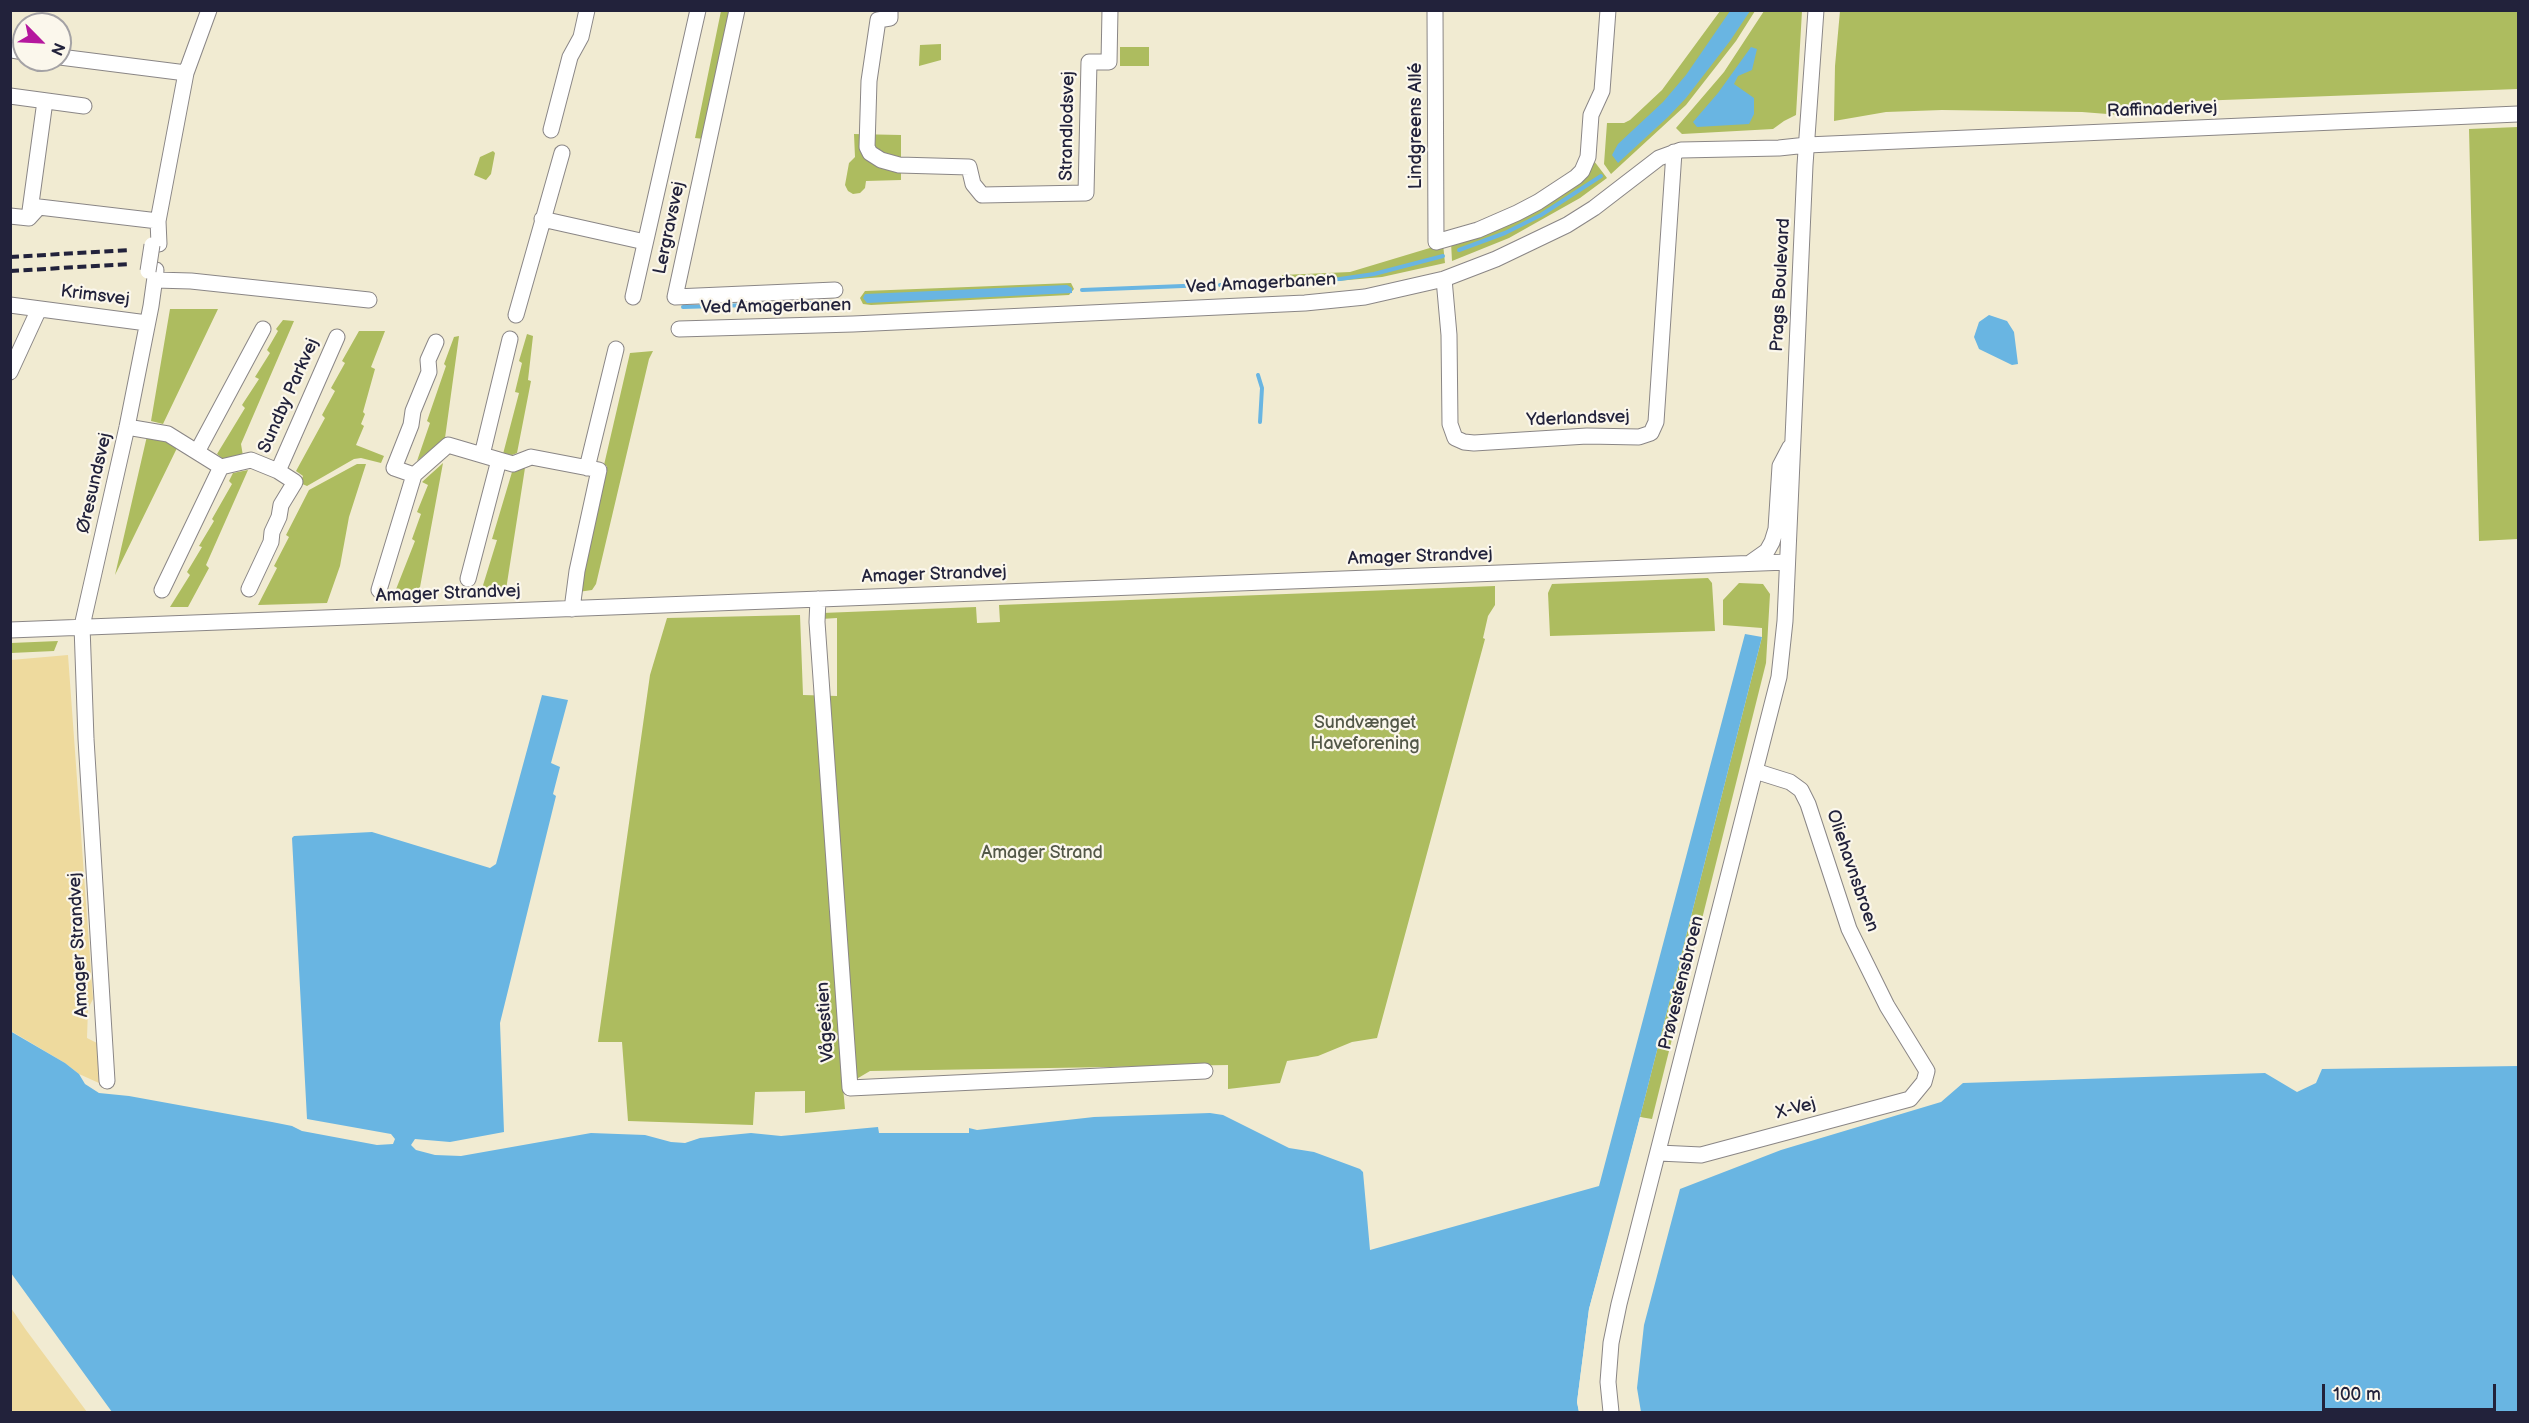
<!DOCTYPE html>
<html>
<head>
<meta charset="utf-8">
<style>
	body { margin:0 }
	#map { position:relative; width:2529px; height:1423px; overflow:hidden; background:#f1ebd2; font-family:"Balsamiq Sans",sans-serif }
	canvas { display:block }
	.frame { position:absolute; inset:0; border:12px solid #22223b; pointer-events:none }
	.north { position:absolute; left:12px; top:12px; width:60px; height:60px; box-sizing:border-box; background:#fbf7ec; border:2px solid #a4a2a5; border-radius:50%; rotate:114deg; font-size:16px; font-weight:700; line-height:24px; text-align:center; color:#22223b }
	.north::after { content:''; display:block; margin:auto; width:21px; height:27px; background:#b5179e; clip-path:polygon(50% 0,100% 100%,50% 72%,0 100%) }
	.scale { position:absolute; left:2322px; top:1384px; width:174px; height:27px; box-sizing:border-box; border:3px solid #22223b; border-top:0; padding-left:8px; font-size:18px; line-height:21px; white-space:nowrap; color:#22223b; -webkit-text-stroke:4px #fbf7ec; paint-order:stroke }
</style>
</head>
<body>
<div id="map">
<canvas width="2529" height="1423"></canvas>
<div class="frame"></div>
<div class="north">N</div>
<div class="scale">100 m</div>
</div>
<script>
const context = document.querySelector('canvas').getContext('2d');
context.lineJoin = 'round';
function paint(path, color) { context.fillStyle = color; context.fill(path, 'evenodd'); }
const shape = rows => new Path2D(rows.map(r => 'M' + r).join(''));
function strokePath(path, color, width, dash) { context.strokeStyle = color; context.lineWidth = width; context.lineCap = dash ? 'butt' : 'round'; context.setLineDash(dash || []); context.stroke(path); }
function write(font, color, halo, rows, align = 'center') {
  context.font = font + ' "Balsamiq Sans",sans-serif'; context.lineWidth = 4.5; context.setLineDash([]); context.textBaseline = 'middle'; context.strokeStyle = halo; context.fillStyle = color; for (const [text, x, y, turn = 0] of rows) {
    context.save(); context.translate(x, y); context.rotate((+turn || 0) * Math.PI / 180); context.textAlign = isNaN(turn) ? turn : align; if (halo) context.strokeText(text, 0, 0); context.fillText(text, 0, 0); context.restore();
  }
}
paint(shape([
	[721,11,731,11,704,139,695,138],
	[1720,11,1755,11,1736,41,1686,105,1611,174,1604,164,1607,123,1624,123,1630,120,1662,90],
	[1764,11,1802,11,1796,115,1784,121,1773,129,1682,134,1676,128,1724,72],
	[1840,11,2518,11,2518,89,2196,101,2173,103,2120,115,2082,112,1942,110,1886,112,1834,121,1835,66],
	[941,44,941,60,919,66,920,45],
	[1120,47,1149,47,1149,66,1120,66],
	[2518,127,2518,539,2479,541,2469,129],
	[854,134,901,135,901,180,866,181,865,188,860,193,853,194,848,191,845,185,849,163,855,157],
	[493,151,495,153,491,174,486,180,474,175,480,157],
	[1594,161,1607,178,1580,198,1509,238,1452,261,1451,242,1472,237],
	[1443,244,1445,263,1382,277,1281,286,1282,275,1350,272],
	[1071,283,1074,289,1069,295,871,305,863,304,860,298,865,291],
	[170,309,218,309,163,424,151,421],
	[283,320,294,321,241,444,243,456,223,459,217,454,245,408,242,405,259,379,255,377,270,353,267,350,278,331,276,329],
	[359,331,385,331,371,367,375,369,363,412,365,414,361,424,364,426,356,445,384,456,381,463,361,458,354,459,307,486,300,483,303,476,296,471,325,418,322,415,335,391,331,388,345,363,342,361],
	[527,334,533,336,528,380,531,381,517,453,512,455,503,454,519,393,515,392,522,363,519,361],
	[459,336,445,438,417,461,430,423,427,421,446,366,444,364,454,337],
	[653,351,649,359,596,584,592,590,578,592,607,466,604,465,630,353],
	[147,436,170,442,177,448,115,575],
	[443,463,418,598,391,602,415,541,412,539,421,514,417,512,428,485,422,482],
	[357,464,366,464,349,517,340,566,327,603,258,605,277,568,274,566,289,537,286,535,309,490],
	[525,468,505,596,480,595,497,540,492,539,512,472],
	[248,470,206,565,209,568,188,607,170,607,190,575,187,572,202,547,199,546,214,521,212,519,232,484,229,481,233,473],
	[1708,578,1712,583,1715,631,1550,636,1548,593,1552,584],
	[1739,583,1763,584,1770,594,1766,663,1652,1119,1640,1117,1762,637,1762,628,1723,625,1723,600],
	[1495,586,1495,605,1488,616,1483,638,1485,639,1377,1038,1352,1042,1318,1056,1287,1061,1280,1083,1228,1089,1228,1065,870,1071,843,1087,845,1109,805,1113,805,1091,755,1092,753,1125,628,1121,622,1042,598,1042,650,675,667,618,800,615,803,695,837,696,837,618,821,619,822,613,976,607,977,623,1000,622,999,605],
	[58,641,54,651,11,653,11,643]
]), '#adbc5f');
paint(shape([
	[68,655,93,999,88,1009,87,1038,97,1043,99,1083,79,1074,65,1063,11,1031,11,660],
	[11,1308,26,1330,87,1412,11,1412]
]), '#eeda9e');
paint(shape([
	[1730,11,1750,11,1730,41,1686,98,1668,117,1618,163,1612,155,1618,144,1663,102,1686,75],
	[1751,47,1757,49,1752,70,1738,76,1734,84,1754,98,1754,114,1749,124,1697,127,1693,122,1718,93],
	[1067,285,1072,288,1072,293,867,303,863,298,865,294],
	[1989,315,2007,321,2014,332,2018,364,2012,365,1979,349,1974,337,1979,322],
	[1745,634,1762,637,1621,1192,1589,1309,1577,1402,1579,1412,112,1412,11,1273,10,1031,65,1063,79,1074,85,1084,99,1093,129,1096,272,1122,292,1126,302,1131,377,1145,393,1144,395,1139,391,1134,307,1119,292,838,294,836,372,832,490,868,496,864,542,695,568,700,551,763,560,767,553,794,556,796,500,1023,504,1132,450,1142,415,1139,411,1145,416,1150,435,1155,461,1156,591,1133,645,1135,671,1142,685,1143,700,1138,751,1133,781,1136,878,1127,879,1133,969,1133,969,1128,977,1130,1094,1117,1210,1113,1223,1115,1289,1148,1314,1152,1360,1169,1363,1172,1370,1250,1599,1186],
	[2518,1066,2518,1412,1641,1412,1637,1388,1644,1325,1680,1189,1781,1150,1941,1102,1963,1083,2265,1073,2297,1092,2316,1083,2322,1069]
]), '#69b5e2');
paint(shape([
	[1640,1117,1643,1118,1624,1193,1592,1309,1580,1402,1582,1412,1579,1412,1577,1402,1589,1309]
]), '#f1ebd2');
strokePath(shape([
	[1459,250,1505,233,1541,215,1601,176],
	[1287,281,1340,279,1374,274,1443,256],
	[1220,285,1275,282],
	[1082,290,1208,285],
	[683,307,848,302],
	[1258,375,1262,388,1260,422]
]), '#69b5e2', 4);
const minor = shape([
	[737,10,675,297,835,290],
	[890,10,890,18,878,20,869,81,867,147,870,153,881,160,899,165,969,167,973,184,982,195,1086,193,1089,62,1109,62,1110,10],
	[1435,10,1436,242,1478,230,1517,213,1538,202,1576,177,1582,171,1588,157,1591,115,1602,91,1608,10],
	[12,50,24,52],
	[60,57,186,73],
	[10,96,84,106],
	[551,130,570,57,581,37,587,10],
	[10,216,29,218,39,207,158,221],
	[29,218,45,101],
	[542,219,645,242],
	[159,244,158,221,186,73,209,10],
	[1444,279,1449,335,1450,424,1455,438,1464,442,1474,443,1587,436,1639,437,1651,433,1656,422,1674,152],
	[155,280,191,281,369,300],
	[633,297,698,10],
	[10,305,147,323],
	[516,315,562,153],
	[679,329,853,324,1305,303,1365,297,1444,279,1496,259,1567,225,1594,208,1659,158,1681,150,1779,148,1807,145,2518,114],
	[436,342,428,360,429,372,413,411,411,425,394,468,414,475,448,445,499,460],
	[10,372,39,309],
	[127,427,168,434,221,467,251,460,278,471,295,482,281,505,279,517,272,532,271,542,249,589],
	[197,452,263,329],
	[482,455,510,339],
	[587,468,616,349],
	[278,471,337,337],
	[1750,563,1767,551,1772,542,1776,529,1780,466,1790,447],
	[468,579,499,460,513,464,531,457,599,470,577,571,572,609],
	[162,590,221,467],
	[379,590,414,475],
	[818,599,817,622,850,1088,1205,1071],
	[10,630,1787,562],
	[107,1081,86,739,82,626,127,427,151,306,156,270],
	[1659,1153,1701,1155,1910,1099,1924,1082,1927,1071,1887,1006,1849,929,1808,804,1801,790,1790,782,1755,771],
	[1611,1412,1608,1382,1611,1343,1619,1304,1779,677,1785,621,1805,165,1816,10]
]);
strokePath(minor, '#8a8686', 17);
strokePath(minor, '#fff', 15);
strokePath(shape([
	[10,257,129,250],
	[10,271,130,264]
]), '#22223b', 4, [9, 4.5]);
const minorBridge = shape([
	[148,271,152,245]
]);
strokePath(minorBridge, '#8a8686', 17, []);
strokePath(minorBridge, '#fff', 15);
write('18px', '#22223b', '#fbf7ec', [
	["Raffinaderivej",2162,110,-2],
	["Strandlodsvej",1068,126,-89],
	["Lindgreens Allé",1416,126,-90],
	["Lergravsvej",670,228,-78],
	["Ved Amagerbanen",1261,284,-3],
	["Prags Boulevard",1781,285,-87],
	["Krimsvej",95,296,7],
	["Ved Amagerbanen",776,307,-1],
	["Sundby Parkvej",289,396,-66],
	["Yderlandsvej",1578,419,-2],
	["Øresundsvej",95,483,-77],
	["Amager Strandvej",1420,557,-2],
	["Amager Strandvej",934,575,-2],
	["Amager Strandvej",448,594,-2],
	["Oliehavnsbroen",1852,871,71],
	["Amager Strandvej",79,945,-93],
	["Prøvestensbroen",1682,983,-76],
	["Vågestien",826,1022,-94],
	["X-Vej",1796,1109,-15]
]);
write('18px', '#535848', '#fbf7ec', [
	["Sundvænget",1365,723],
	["Haveforening",1365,744],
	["Amager Strand",1042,853]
]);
</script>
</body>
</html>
